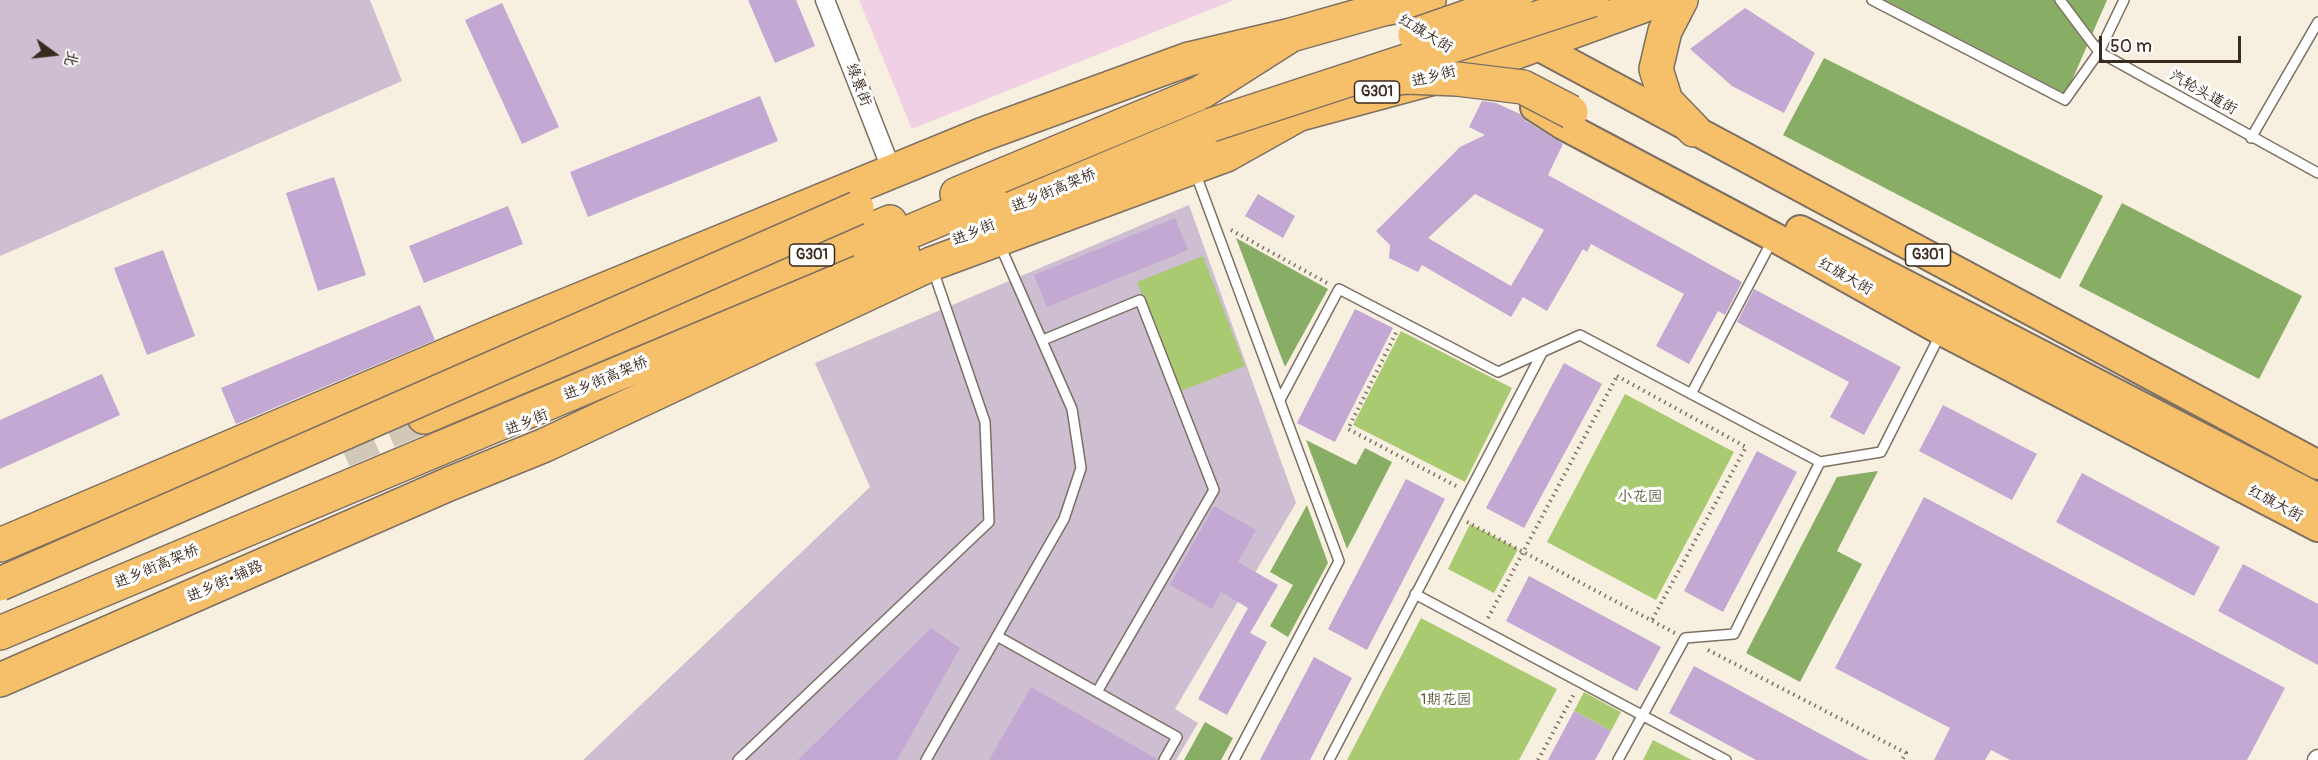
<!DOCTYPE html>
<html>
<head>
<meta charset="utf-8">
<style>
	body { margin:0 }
	#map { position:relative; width:2318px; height:760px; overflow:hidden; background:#f7efdf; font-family:Pangolin,"LXGW WenKai TC",sans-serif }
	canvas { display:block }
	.north { position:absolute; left:24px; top:24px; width:60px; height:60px; -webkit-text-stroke:4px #fff; paint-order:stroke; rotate:105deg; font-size:16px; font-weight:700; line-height:24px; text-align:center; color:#3b2a1e }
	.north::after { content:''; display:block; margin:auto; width:21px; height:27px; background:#3b2a1e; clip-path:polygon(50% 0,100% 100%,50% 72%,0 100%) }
	.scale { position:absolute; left:2099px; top:36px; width:142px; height:27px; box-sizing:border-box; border:3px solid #3b2a1e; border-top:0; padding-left:8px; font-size:18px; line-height:21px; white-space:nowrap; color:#3b2a1e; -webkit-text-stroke:4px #fff; paint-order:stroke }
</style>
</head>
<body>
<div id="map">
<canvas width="2318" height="760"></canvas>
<div class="north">北</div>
<div class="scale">50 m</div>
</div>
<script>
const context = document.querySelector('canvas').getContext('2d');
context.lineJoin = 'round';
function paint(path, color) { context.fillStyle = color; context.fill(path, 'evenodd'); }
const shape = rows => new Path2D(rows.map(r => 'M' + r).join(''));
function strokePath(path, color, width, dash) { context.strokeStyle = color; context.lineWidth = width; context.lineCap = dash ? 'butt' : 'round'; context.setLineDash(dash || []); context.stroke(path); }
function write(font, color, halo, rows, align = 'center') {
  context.font = font + ' Pangolin,"LXGW WenKai TC",sans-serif'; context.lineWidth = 6; context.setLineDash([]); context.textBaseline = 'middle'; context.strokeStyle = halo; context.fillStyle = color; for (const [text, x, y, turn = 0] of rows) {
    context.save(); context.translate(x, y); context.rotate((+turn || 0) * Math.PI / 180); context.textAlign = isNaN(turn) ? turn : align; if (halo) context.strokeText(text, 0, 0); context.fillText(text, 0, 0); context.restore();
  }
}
paint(shape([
	[859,0,1234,0,912,129]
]), '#f0d0e5');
paint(shape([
	[0,0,370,0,402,81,0,256],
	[1189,205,1296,503,1175,709,1198,723,1176,760,583,760,870,487,815,363]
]), '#cebed2');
paint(shape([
	[1203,256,1245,366,1179,392,1137,282],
	[1401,331,1512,388,1465,482,1353,425],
	[1625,394,1734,452,1656,600,1547,542],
	[1470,524,1518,549,1494,593,1448,569],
	[1421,618,1557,689,1519,760,1347,760],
	[1584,692,1621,712,1611,731,1574,711],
	[1653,740,1692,760,1643,760]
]), '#aaca72');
paint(shape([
	[1885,0,2107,0,2066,94],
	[1824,58,2103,196,2060,279,1783,135],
	[2122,203,2302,296,2259,379,2079,286],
	[1236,238,1328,289,1285,367],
	[1306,440,1356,465,1365,448,1392,462,1347,549],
	[1878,471,1837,551,1862,564,1800,682,1746,653,1837,477],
	[1307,505,1328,563,1288,637,1270,626,1293,585,1270,572],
	[1205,722,1233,738,1221,760,1184,760]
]), '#87ae64');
paint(shape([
	[748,0,796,0,815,46,775,63],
	[502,3,559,127,522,144,465,20],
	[1745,8,1815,53,1784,113,1732,86,1690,49],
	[760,96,778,141,588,217,570,172],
	[1482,101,1496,103,1520,114,1526,121,1563,144,1548,175,1742,282,1725,315,1718,311,1689,364,1656,346,1684,294,1591,244,1587,252,1583,249,1547,311,1523,297,1511,317,1422,265,1418,272,1389,258,1390,245,1376,231,1460,147,1485,135,1469,127],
	[1475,194,1544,230,1511,286,1428,238],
	[334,177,366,275,318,291,286,193],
	[1258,194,1295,216,1283,238,1245,216],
	[508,206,523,244,424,283,409,246],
	[1175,218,1188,250,1047,307,1034,275],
	[163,250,195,336,147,355,114,268],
	[1754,289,1901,367,1864,435,1830,417,1849,382,1737,322],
	[420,305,435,340,236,424,221,388],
	[1355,309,1393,328,1335,442,1297,423],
	[1564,363,1602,384,1524,528,1486,508],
	[102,374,120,415,0,469,0,420],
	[1943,405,2037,454,2012,500,1919,451],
	[1757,451,1797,472,1723,612,1684,591],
	[2082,473,2220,547,2194,596,2056,522],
	[1406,479,1445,499,1367,650,1328,629],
	[1924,497,2285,688,2247,760,2010,760,1991,750,1985,760,1934,760,1950,728,1835,668],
	[1214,506,1256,530,1238,562,1278,585,1250,633,1267,642,1227,715,1198,699,1248,608,1221,592,1212,609,1170,585],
	[2243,564,2318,604,2318,665,2218,611],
	[1529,576,1661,647,1637,691,1506,621],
	[931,628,960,648,897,760,798,760],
	[1314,657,1352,678,1310,760,1260,760],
	[1694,666,1869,760,1756,760,1669,713],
	[1031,687,1157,759,1157,760,989,760],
	[1574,711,1611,731,1595,760,1548,760]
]), '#c2a8d3');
strokePath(shape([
	[343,451,424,417]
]), '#d1c8b8', 33, [33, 16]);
const lane = shape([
	[1872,0,2065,100,2099,52,2124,0],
	[2060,0,2099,52,2318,173],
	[2251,138,2318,22],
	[1195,172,1339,561,1234,760],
	[1043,340,1140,300,1214,490,1097,692],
	[1691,394,1773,239],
	[1280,400,1339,289,1498,372,1580,335,1820,462],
	[1415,594,1726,760],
	[997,636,1177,737,1164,760],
	[738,760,989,522,985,422,933,270],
	[926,760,1064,519,1081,468,1072,409,999,243],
	[1329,760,1542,353],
	[1618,760,1685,638,1734,634,1820,462,1881,452,1941,333]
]);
const street = shape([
	[825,0,892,171],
	[2317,760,2318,759]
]);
const primary = shape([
	[1538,46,2318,465],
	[1535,107,1563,125,1774,237,1942,331,2318,527],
	[1800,230,2318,498]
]);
const highway = shape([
	[1681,0,1665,31,1656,69,1666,101,1694,130],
	[1281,119,1478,66,1659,0],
	[957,194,1200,93,1291,35,1383,9,1429,0],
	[970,226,1211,125],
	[869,249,990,198],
	[424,417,890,222],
	[0,545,501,332,981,135,1189,59,1291,35],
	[0,633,903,254],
	[0,680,449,484,545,445,931,264,1226,155,1301,113]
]);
strokePath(lane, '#7d6f62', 12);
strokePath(street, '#7d6f62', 21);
strokePath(primary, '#7d6f62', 32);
strokePath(highway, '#7d6f62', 36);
strokePath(shape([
	[1231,230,1327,283],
	[1396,333,1348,429,1458,487],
	[1617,376,1746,447,1652,620],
	[1467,522,1675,633],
	[1488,618,1617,376],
	[1708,650,1906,753,1902,760],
	[1538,760,1574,694]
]), '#7d6f62', 4, [1.5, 4.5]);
strokePath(lane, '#fff', 9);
strokePath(street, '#fff', 18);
strokePath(primary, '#f6c06b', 28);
strokePath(highway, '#f6c06b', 33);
const highwayBridge = shape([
	[1415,35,1515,0],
	[1385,80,1406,77,1457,79,1523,87,1571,112],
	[1211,125,1592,0],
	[0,584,857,208]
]);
strokePath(highwayBridge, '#7d6f62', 36, []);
strokePath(highwayBridge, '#f6c06b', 33);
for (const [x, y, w] of [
	[1377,92,45],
	[812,255,45],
	[1928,255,45]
]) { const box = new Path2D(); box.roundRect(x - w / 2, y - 11, w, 22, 4.5); context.fillStyle = '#fff'; context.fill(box); strokePath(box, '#3b2a1e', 1.5); }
write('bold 14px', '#3b2a1e', null, [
	["G301",1377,92],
	["G301",812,255],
	["G301",1928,255]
]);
write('15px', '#3b2a1e', '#fff', [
	["红旗大街",1425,34,31],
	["进乡街",1434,77,-15],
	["绿景街",858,85,69],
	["汽轮头道街",2203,93,29],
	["进乡街高架桥",1054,191,-23],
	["进乡街",974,233,-23],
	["红旗大街",1845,277,29],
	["进乡街高架桥",606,379,-23],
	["进乡街",527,423,-23],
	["红旗大街",2275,504,28],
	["进乡街高架桥",157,567,-23],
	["进乡街•辅路",225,582,-24]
]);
write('15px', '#5c5a37', '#fff', [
	["小花园",1640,497],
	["1期花园",1446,700]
]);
</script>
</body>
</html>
